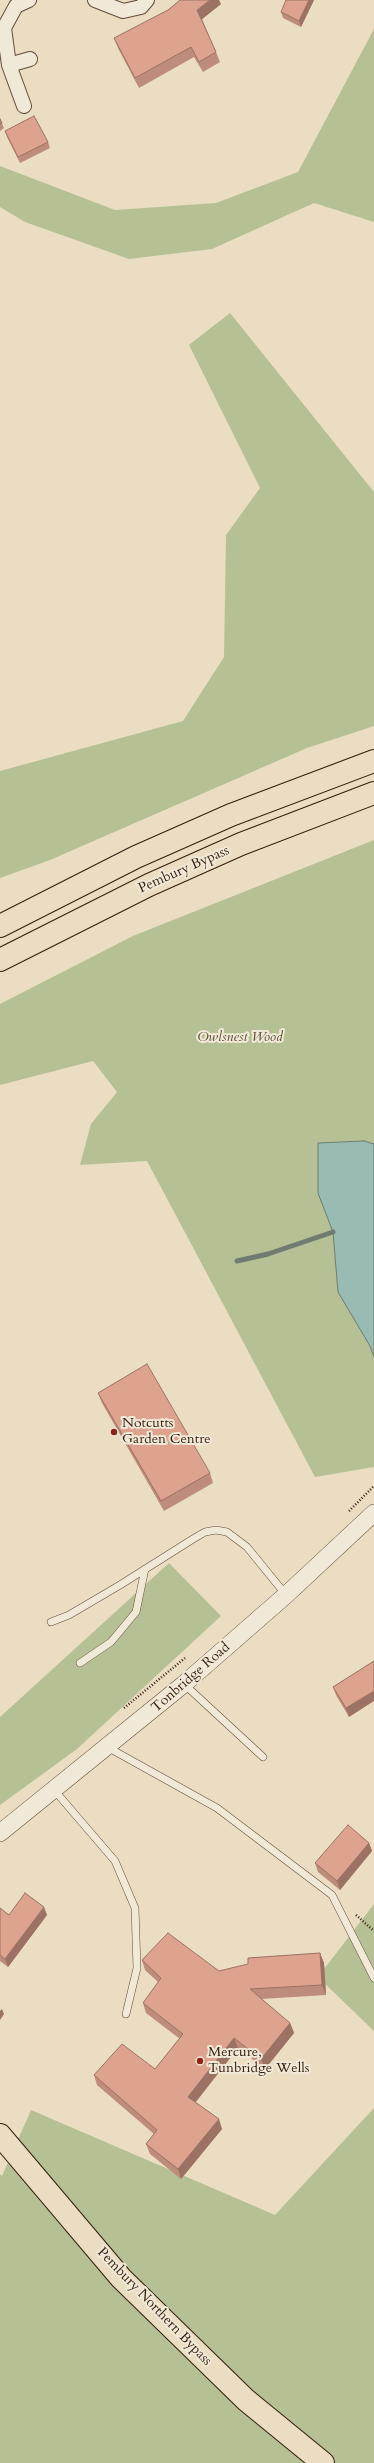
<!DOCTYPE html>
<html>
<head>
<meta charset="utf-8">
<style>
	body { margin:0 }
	canvas { display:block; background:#eaddc1 }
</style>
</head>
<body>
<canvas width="374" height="2463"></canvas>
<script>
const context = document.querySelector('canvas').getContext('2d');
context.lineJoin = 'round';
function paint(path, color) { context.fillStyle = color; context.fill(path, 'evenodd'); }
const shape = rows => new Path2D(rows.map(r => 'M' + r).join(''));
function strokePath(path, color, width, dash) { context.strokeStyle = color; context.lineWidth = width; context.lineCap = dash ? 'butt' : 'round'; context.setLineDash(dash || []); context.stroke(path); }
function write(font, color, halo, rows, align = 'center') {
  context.font = font + ' Cardo,serif'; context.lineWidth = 4; context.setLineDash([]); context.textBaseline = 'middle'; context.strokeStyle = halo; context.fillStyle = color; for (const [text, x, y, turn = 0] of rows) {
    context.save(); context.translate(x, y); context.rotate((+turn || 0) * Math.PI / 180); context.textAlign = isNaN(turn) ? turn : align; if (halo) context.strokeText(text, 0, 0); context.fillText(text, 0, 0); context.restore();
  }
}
paint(shape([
	[374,29,374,222,314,203,212,249,129,259,25,222,0,207,0,166,115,210,216,203,298,172],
	[230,313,374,492,374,726,307,748,50,860,0,878,0,771,183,721,224,657,226,535,260,488,189,345],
	[374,840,374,1467,315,1477,147,1161,80,1165,91,1124,117,1092,93,1061,0,1085,0,1004,133,936],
	[169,1563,221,1616,77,1749,0,1805,0,1717],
	[374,1904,374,2031,318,1977],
	[374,2108,374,2463,0,2463,0,2174,2,2176,31,2110,275,2215]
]), '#b5c194');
const water = shape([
	[364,1141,374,1144,374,1357,370,1346,338,1292,333,1232,318,1193,318,1143,364,1141]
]);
paint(water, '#98bcb3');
strokePath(water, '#707c71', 1);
strokePath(shape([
	[237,1261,268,1254,333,1232]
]), '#707c71', 5);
const service = shape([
	[51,1622,69,1615,120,1585,193,1539,205,1532,216,1530,227,1532,247,1547,286,1595],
	[80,1663,111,1642,136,1612,145,1569],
	[184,1684,263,1757],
	[109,1748,217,1808,332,1895,374,1978],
	[55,1791,115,1861,135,1908,137,1968,126,2014]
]);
const minor = shape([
	[95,0,123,11,141,7,147,0],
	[9,65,30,59],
	[24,106,9,65,4,28,16,6,29,0]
]);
const tertiary = shape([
	[0,1833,184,1684,286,1595,374,1513]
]);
const primary = shape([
	[0,2135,121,2278,246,2400,323,2463]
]);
const trunk = shape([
	[0,926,136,857,231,815,374,761],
	[0,960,149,885,241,844,374,793]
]);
strokePath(service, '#624c3b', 8);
strokePath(minor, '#624c3b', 16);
strokePath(tertiary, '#624c3b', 18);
strokePath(primary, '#341c0e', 24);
strokePath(trunk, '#341c0e', 24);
strokePath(shape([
	[349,1511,374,1486],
	[124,1708,185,1658],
	[356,1915,374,1931]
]), '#341c0e', 2.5, [1, 2]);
strokePath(service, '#f1e9d7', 7);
strokePath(minor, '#f1e9d7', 14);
strokePath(tertiary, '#f1e9d7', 17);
strokePath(primary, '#eaddc1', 22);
strokePath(trunk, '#eaddc1', 22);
paint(shape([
	[314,0,301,27,283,18,281,12],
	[221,4,202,19,216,52,220,62,203,72,194,57,139,88,118,48,114,38],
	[0,119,4,128,0,131],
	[5,131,48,142,50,148,20,163,7,137],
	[98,1393,210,1473,213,1483,164,1511,102,1403],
	[374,1661,349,1717,336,1695,333,1687],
	[369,1843,372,1851,340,1890,318,1872,315,1863],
	[0,1908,9,1915,47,1915,8,1967,0,1961],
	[320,1953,324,1963,326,1995,261,1999,290,2023,294,2033,265,2069,238,2048,195,2102,222,2129,181,2179,150,2154,146,2144,154,2134,97,2085,94,2075,155,2069,180,2039,146,2013,143,2003,158,1982,145,1970,142,1960,219,1971]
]), '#be8c7a');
paint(shape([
	[210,0,219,0,221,4,201,20,197,10],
	[309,0,314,0,301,27,299,21],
	[374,1691,374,1701,349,1717,346,1708],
	[369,1843,372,1851,340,1890,337,1881],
	[44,1907,47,1915,8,1967,5,1959],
	[320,1953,324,1963,326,1995,322,1985],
	[2,2009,4,2014,0,2020,0,2011],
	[290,2023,294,2033,265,2069,261,2059],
	[234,2038,238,2048,192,2107,188,2097],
	[219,2119,222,2129,181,2179,178,2169]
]), '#9b7263');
const building = shape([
	[180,0,210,0,197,10,216,52,199,62,191,47,135,78,114,38,168,10,180,0],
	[286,0,309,0,299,21,281,12,286,0],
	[34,116,48,142,18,157,5,131,34,116],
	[0,119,2,123,0,124,0,119],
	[147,1364,210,1473,161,1501,98,1393,147,1364],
	[374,1661,374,1691,346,1708,333,1687,374,1661],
	[348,1825,369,1843,337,1881,315,1863,348,1825],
	[25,1893,44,1907,5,1959,0,1955,0,1908,9,1915,25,1893],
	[168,1933,219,1971,248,1964,248,1958,320,1953,322,1985,250,1989,290,2023,261,2059,234,2038,188,2097,219,2119,178,2169,146,2144,157,2130,94,2075,122,2044,155,2069,183,2034,143,2003,161,1978,142,1960,168,1933]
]);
paint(building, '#dda38e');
strokePath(building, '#9b7263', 1);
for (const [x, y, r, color] of [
	[114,1432,4,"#8f2418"],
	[200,2061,4,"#8f2418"]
]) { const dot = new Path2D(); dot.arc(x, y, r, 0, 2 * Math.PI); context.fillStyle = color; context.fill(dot); strokePath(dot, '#f1e9d7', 1.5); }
write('14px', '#341c0e', '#f1e9d7', [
	["Pembury Bypass",184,870,-24],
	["Tonbridge Road",191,1678,-41],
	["Pembury Northern Bypass",154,2307,46]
]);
write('italic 14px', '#5b4e36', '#f1e9d7', [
	["Owlsnest Wood",240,1038]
]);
write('14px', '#341c0e', '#f1e9d7', [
	["Notcutts",122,1424],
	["Garden Centre",122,1440],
	["Mercure,",208,2053],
	["Tunbridge Wells",208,2069]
], 'left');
</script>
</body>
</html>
